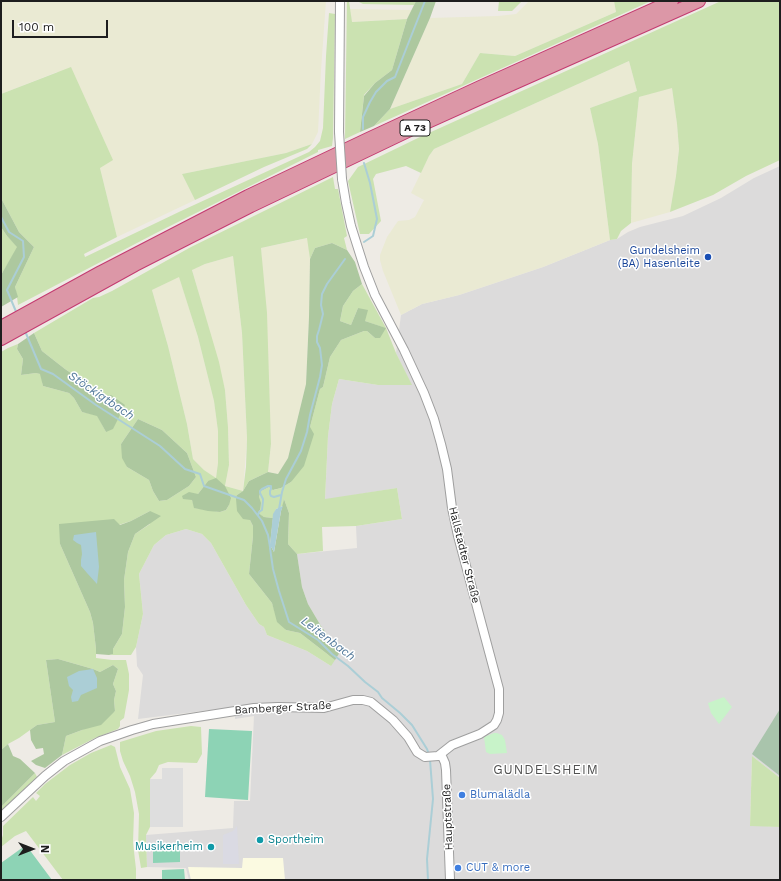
<!DOCTYPE html>
<html>
<head>
<meta charset="utf-8">
<style>
	body { margin:0 }
	#map { position:relative; width:781px; height:881px; overflow:hidden; background:#eeebe5; font-family:"Work Sans",sans-serif }
	canvas { display:block }
	.frame { position:absolute; inset:0; border:2px solid #1e1e1e; pointer-events:none }
	.north { position:absolute; left:12px; top:829px; width:40px; height:40px; -webkit-text-stroke:3px #fff; paint-order:stroke; rotate:90deg; font-size:11px; font-weight:700; line-height:16px; text-align:center; color:#1e1e1e }
	.north::after { content:''; display:block; margin:auto; width:14px; height:18px; background:#1e1e1e; clip-path:polygon(50% 0,100% 100%,50% 72%,0 100%) }
	.scale { position:absolute; left:12px; top:20px; width:96px; height:18px; box-sizing:border-box; border:2px solid #1e1e1e; border-top:0; padding-left:5px; font-size:12px; line-height:14px; white-space:nowrap; color:#1e1e1e; -webkit-text-stroke:3px #fff; paint-order:stroke }
</style>
</head>
<body>
<div id="map">
<canvas width="781" height="881"></canvas>
<div class="frame"></div>
<div class="north">N</div>
<div class="scale">100 m</div>
</div>
<script>
const context = document.querySelector('canvas').getContext('2d');
context.lineJoin = 'round';
function paint(path, color) { context.fillStyle = color; context.fill(path, 'evenodd'); }
const shape = rows => new Path2D(rows.map(r => 'M' + r).join(''));
function strokePath(path, color, width, dash) { context.strokeStyle = color; context.lineWidth = width; context.lineCap = dash ? 'butt' : 'round'; context.setLineDash(dash || []); context.stroke(path); }
function write(font, color, halo, rows, align = 'center') {
  context.font = font + ' "Work Sans",sans-serif'; context.lineWidth = 3; context.setLineDash([]); context.textBaseline = 'middle'; context.strokeStyle = halo; context.fillStyle = color; for (const [text, x, y, turn = 0] of rows) {
    context.save(); context.translate(x, y); context.rotate((+turn || 0) * Math.PI / 180); context.textAlign = isNaN(turn) ? turn : align; if (halo) context.strokeText(text, 0, 0); context.fillText(text, 0, 0); context.restore();
  }
}
paint(shape([
	[780,166,780,778,752,756,750,825,780,827,780,880,189,880,186,868,147,867,146,835,233,828,234,801,250,801,254,716,235,719,235,707,138,719,143,675,137,666,136,647,143,614,139,574,154,545,166,535,186,529,202,534,211,543,246,605,259,624,264,627,267,635,307,651,331,666,321,626,308,604,302,587,297,554,357,548,356,526,402,519,397,488,325,500,328,436,332,404,339,379,378,385,411,385,396,353,401,315,422,304,459,295,543,267,610,240,617,239,628,232,640,227,683,216,721,198,754,178]
]), '#dcdbdb');
paint(shape([
	[243,858,283,858,285,880,191,880,188,867,242,868]
]), '#fbfae1');
paint(shape([
	[1,1,326,1,321,70,318,132,312,144,286,153,182,174,195,200,117,237,100,168,57,72,1,94],
	[529,1,614,1,616,12,515,56,480,53,462,84,390,109,430,18,498,16,516,14],
	[350,9,412,10,407,19,351,22],
	[629,61,637,91,590,108,598,144,610,240,543,267,459,295,422,304,401,315,383,271,380,260,380,255,387,237,398,221,409,220,415,217,424,200,411,193,429,156,434,149],
	[672,87,677,124,679,149,676,176,670,212,631,223,632,164,639,97],
	[308,238,310,259,309,317,306,384,288,458,278,474,268,472,271,444,261,248],
	[233,256,242,333,247,438,243,491,225,486,229,465,228,427,225,390,192,269,205,264],
	[179,276,198,337,214,401,218,431,218,463,216,478,204,470,193,459,187,424,168,346,152,290]
]), '#eaead3');
paint(shape([
	[347,1,349,1,352,22,407,19,392,70,375,83,364,95,360,132,345,139],
	[357,1,416,1,414,5,363,4],
	[499,1,522,1,512,11,498,11],
	[614,1,651,1,374,126,390,109,462,84,480,53,515,56,616,12],
	[721,1,780,1,780,160,746,176,713,195,670,212,676,176,679,149,677,124,672,88,639,97,632,164,631,223,621,231,617,239,610,240,598,144,590,108,637,91,629,61,434,149,429,156,421,173,406,166,376,174,373,179,381,221,369,234,360,234,348,181,358,167,420,137],
	[329,13,335,14,333,138,332,146,318,150,318,152,158,232,18,305,17,297,15,287,34,247,19,232,1,198,1,94,71,67,113,160,100,168,117,237,84,254,85,257,181,211,309,152,315,147,320,141,323,128,326,56],
	[312,144,307,149,264,167,195,200,182,174,286,153],
	[333,177,335,189,338,189,347,236,344,238,347,250,332,243,315,248,310,259,307,238,261,248,267,313,271,444,268,472,249,481,243,491,237,495,250,520,253,526,253,536,249,574,272,603,275,612,286,630,300,633,335,660,331,666,307,651,267,635,264,627,259,624,246,605,211,543,202,534,186,529,166,535,154,545,139,574,143,614,136,647,131,655,109,655,113,654,113,649,122,634,125,607,124,580,128,552,135,534,150,524,150,511,131,521,60,544,90,612,93,623,96,649,96,658,112,660,126,660,129,674,129,690,124,718,120,721,120,726,118,729,95,738,62,755,66,736,82,730,115,711,114,700,116,691,113,684,118,669,113,665,100,672,93,669,58,659,46,660,55,722,37,725,19,738,8,744,1,750,1,352,8,348,18,344,17,349,23,359,21,375,36,373,41,374,43,386,69,393,74,398,82,412,97,415,106,432,105,396,65,369,42,351,34,333,93,298,99,297,112,291,191,247],
	[233,256,242,333,247,438,246,467,243,491,225,486,229,465,228,427,225,390,219,362,192,270,205,264],
	[179,277,198,337,214,401,218,431,218,463,216,478,204,470,193,459,187,424,168,346,152,290],
	[138,419,162,430,187,453,196,477,189,486,167,500,159,501,153,491,149,480,127,467,121,444],
	[208,481,229,505,226,510,220,512,195,508,192,500,198,494],
	[1,227,7,236,18,247,1,275],
	[362,284,386,328,396,353,412,385,378,385,339,379,332,404,328,436,325,499,397,488,402,519,356,526,322,527,323,551,297,554,288,544,289,513,284,499,283,506,276,509,273,518,264,517,258,514,260,510,259,497,261,491,269,487,274,490,281,488,291,482,310,427,320,389,323,387,330,357,341,340,364,331,367,331,375,338,385,328,365,321,358,308,351,325,340,321,343,306,353,291],
	[191,726,201,727,202,754,197,763,168,762,159,765,156,772,150,779,150,827,146,835,147,867,141,868,138,850,139,814,135,792,130,776,123,761,120,751,120,742,156,731],
	[111,745,115,747,120,767,130,789,134,813,133,843,136,869,136,880,63,880,26,831,15,836,1,847,1,841,3,835,3,826,33,797,36,801,40,796,36,793,45,784,70,765,91,753],
	[752,756,780,778,780,827,750,826],
	[35,773,37,777,1,811,1,807]
]), '#cbe2b1');
paint(shape([
	[416,1,436,1,430,18,390,109,374,126,360,132,364,96,375,83,392,70,407,19],
	[1,198,19,232,34,247,15,287,18,297,1,307,1,275,17,247,7,236,1,227],
	[332,243,347,250,355,262,362,284,353,291,343,306,340,321,351,325,358,308,368,310,365,321,386,328,380,338,375,338,367,331,364,331,341,340,330,357,323,387,320,389,310,427,314,434,304,466,291,482,281,488,273,490,269,487,261,491,259,497,261,503,260,510,258,513,264,517,273,518,270,545,274,552,281,511,284,499,289,513,288,544,297,554,302,587,308,604,321,626,340,652,335,660,300,633,286,630,277,622,272,603,249,574,253,536,253,526,250,520,243,519,237,511,236,499,237,495,243,491,249,481,268,472,278,474,288,458,306,384,309,317,310,259,315,248],
	[34,333,42,351,65,369,105,396,111,395,125,405,113,429,106,432,97,416,82,412,74,398,69,393,43,386,40,374,36,373,21,375,23,359,17,349,18,344],
	[138,419,162,430,187,453,196,477,189,486,167,500,159,501,153,491,149,480,127,467,122,458,121,444],
	[216,478,225,486,231,498,229,505,226,510,220,512,208,511,194,508,192,500,183,499,182,496,189,492,198,494,208,481],
	[150,511,161,516,135,534,128,552,124,580,125,607,122,634,113,649,113,654,109,655,96,654,96,649,93,623,90,612,60,544,59,524,114,519,120,525,131,521],
	[58,659,93,669,100,672,113,665,118,669,113,684,116,691,114,700,115,711,101,725,82,730,66,736,62,755,45,768,36,765,31,761,44,754,43,748,36,749,31,740,30,730,37,725,55,722,46,660],
	[8,744,13,756,20,759,35,773,1,807,1,750]
]), '#adc89f');
paint(shape([
	[780,709,780,776,752,754]
]), '#a9c4ac');
paint(shape([
	[724,697,732,707,719,724,711,713,708,703],
	[494,733,497,733,502,735,505,740,507,753,490,754,486,752,484,737]
]), '#c8f3c9');
paint(shape([
	[209,729,252,731,248,800,205,797],
	[153,844,180,844,180,862,153,863],
	[26,845,52,880,1,880,1,863],
	[184,869,185,880,162,880,162,870]
]), '#8dd3b5');
paint(shape([
	[162,768,183,768,183,827,150,827,150,779,162,779]
]), '#dedede');
paint(shape([
	[237,826,239,864,223,864,223,835,233,831]
]), '#dadae3');
paint(shape([
	[283,506,281,511,274,552,270,545,273,514,276,509],
	[96,532,99,567,97,584,87,573,81,566,81,560,82,554,81,545,77,543,73,540,74,535],
	[93,669,97,678,97,688,81,695,78,701,72,702,71,697,73,690,69,686,67,677,79,671]
]), '#abced6');
strokePath(shape([
	[363,129,363,117,370,102,376,92,387,81,395,77,425,1],
	[364,163,370,183,377,219,373,236,364,242],
	[1,217,9,232,23,241,24,257,7,290,17,314],
	[25,331,41,369,53,374,96,405,160,446,185,469,200,474,204,486,244,500,252,508,262,521,268,535,270,547],
	[279,509,282,492,286,479,301,451,307,432,310,415,320,377,322,365,320,348,317,342,317,336,319,330,323,314,321,305,322,294,327,284,345,259],
	[258,515,259,512,262,510,263,501,263,499,260,493,260,491,262,489,268,486,271,486,271,489,270,491,270,494,271,496,274,497,281,495],
	[271,545,270,548,273,569,279,591,289,622,318,640,332,654,348,666,365,682,378,692,382,698,400,713,412,725,427,749,429,755],
	[428,880,427,859,433,799,430,760]
]), '#abced6', 2);
const minor = shape([
	[339,132,340,1],
	[441,754,445,763,446,770,450,880],
	[1,817,45,776,64,761,100,741,132,730,153,724,254,708,278,707,324,708,353,700,363,700,371,702,393,720,408,737,417,752,425,757,438,756,452,745,480,734,494,725,497,720,499,713,499,689,458,536,452,508,447,469,441,444,434,419,424,393,404,350,375,295,364,267,351,226,346,203,342,179]
]);
const highway = shape([
	[1,327,101,272,248,196,368,139,480,87,672,1],
	[1,339,135,265,251,206,410,130,483,97,699,1]
]);
strokePath(minor, '#9f9f9f', 10);
strokePath(highway, '#c43a70', 14);
strokePath(minor, '#fff', 8);
strokePath(highway, '#dc97a7', 12);
const minorBridge = shape([
	[339,132,342,179]
]);
strokePath(minorBridge, '#9f9f9f', 10, []);
strokePath(minorBridge, '#fff', 8);
for (const [x, y, r, color] of [
	[708,257,4,"#1a4fb4"],
	[462,795,4,"#3f7fe0"],
	[260,840,4,"#0f9aa8"],
	[211,847,4,"#0f9aa8"],
	[458,868,4,"#3f7fe0"]
]) { const dot = new Path2D(); dot.arc(x, y, r, 0, 2 * Math.PI); context.fillStyle = color; context.fill(dot); strokePath(dot, '#fff', 1.5); }
for (const [x, y, w] of [
	[415,128,30]
]) { const box = new Path2D(); box.roundRect(x - w / 2, y - 8, w, 16, 3); context.fillStyle = '#fff'; context.fill(box); strokePath(box, '#1e1e1e', 1); }
write('bold 10px', '#1e1e1e', null, [
	["A 73",415,128]
]);
write('11px', '#164399', '#fff', [
	["Gundelsheim",700,251],
	["(BA) Hasenleite",700,264]
], 'right');
write('11px', '#1e1e1e', '#fff', [
	["Hallstadter Straße",464,555,76],
	["Bamberger Straße",283,708,-3],
	["Hauptstraße",448,817,-92]
]);
write('11px', '#366cbe', '#fff', [
	["Blumalädla",470,795],
	["CUT & more",466,868]
], 'left');
write('11px', '#0d838f', '#fff', [
	["Sportheim",268,840],
	["Musikerheim",203,847,"right"]
], 'left');
write('italic 12px', '#537a9b', '#fff', [
	["Stöckigtbach",101,396,34],
	["Leitenbach",328,639,37]
]);
context.letterSpacing = '1px';
write('13px', '#515151', '#fff', [
	["GUNDELSHEIM",546,770]
]);
context.letterSpacing = '0px';
</script>
</body>
</html>
